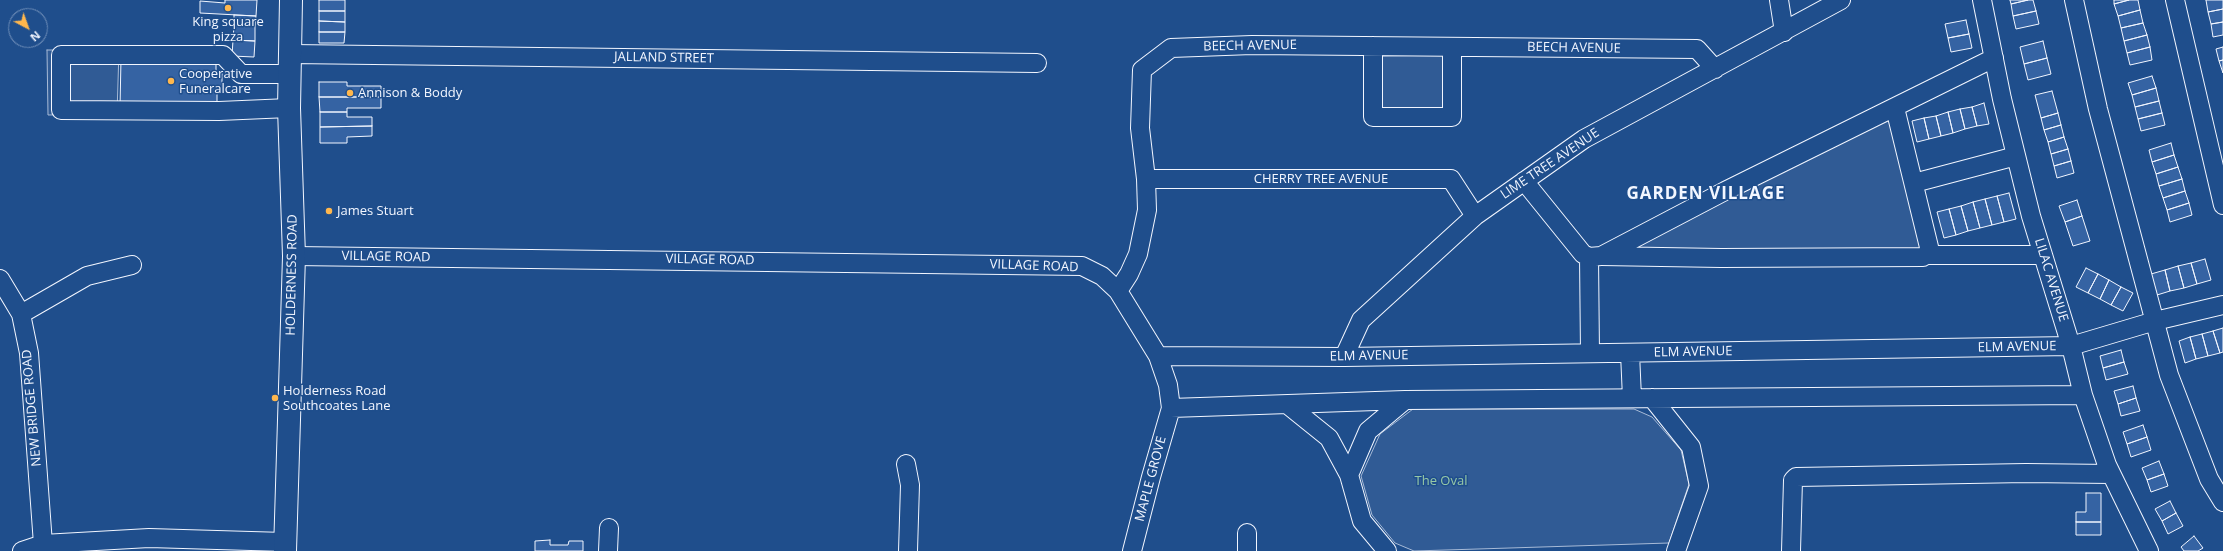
<!DOCTYPE html>
<html>
<head>
<meta charset="utf-8">
<style>
	body { margin:0 }
	#map { position:relative; width:2223px; height:551px; overflow:hidden; background:#1f4e8c; font-family:"Open Sans",sans-serif }
	canvas { display:block }
	.north { position:absolute; left:8px; top:8px; width:40px; height:40px; box-sizing:border-box; background:#1f4e8c; border:1px solid #7391ba; border-radius:50%; rotate:139deg; font-size:11px; font-weight:700; line-height:16px; text-align:center; color:#f2f6ff }
	.north::after { content:''; display:block; margin:auto; width:14px; height:18px; background:#ffb74d; clip-path:polygon(50% 0,100% 100%,50% 72%,0 100%) }
</style>
</head>
<body>
<div id="map">
<canvas width="2223" height="551"></canvas>
<div class="north">N</div>
</div>
<script>
const context = document.querySelector('canvas').getContext('2d');
context.lineJoin = 'round';
function paint(path, color) { context.fillStyle = color; context.fill(path, 'evenodd'); }
const shape = rows => new Path2D(rows.map(r => 'M' + r).join(''));
function strokePath(path, color, width, dash) { context.strokeStyle = color; context.lineWidth = width; context.lineCap = dash ? 'butt' : 'round'; context.setLineDash(dash || []); context.stroke(path); }
function write(font, color, halo, rows, align = 'center') {
  context.font = font + ' "Open Sans",sans-serif'; context.lineWidth = 3; context.setLineDash([]); context.textBaseline = 'middle'; context.strokeStyle = halo; context.fillStyle = color; for (const [text, x, y, turn = 0] of rows) {
    context.save(); context.translate(x, y); context.rotate((+turn || 0) * Math.PI / 180); context.textAlign = isNaN(turn) ? turn : align; if (halo) context.strokeText(text, 0, 0); context.fillText(text, 0, 0); context.restore();
  }
}
const built = shape([
	[47,50,119,50,117,114,48,115,47,50],
	[1444,55,1444,108,1382,108,1382,56,1444,55],
	[1889,115,1921,249,1633,253,1636,240,1889,115],
	[1413,409,1634,409,1652,417,1681,450,1689,484,1669,543,1414,551,1395,543,1372,515,1361,476,1380,434,1413,409]
]);
paint(built, '#305b95');
strokePath(built, '#a8bbd7', 1);
const building = shape([
	[225,0,257,0,256,16,200,13,200,1,225,3,225,0],
	[319,0,345,0,345,11,319,11,319,0],
	[2010,0,2028,0,2011,4,2010,0],
	[2028,0,2033,0,2036,11,2013,16,2011,4,2028,0],
	[2114,0,2129,0,2114,4,2114,0],
	[2129,0,2138,0,2140,10,2118,16,2114,4,2129,0],
	[2206,0,2223,0,2223,9,2208,12,2206,0],
	[2223,9,2223,22,2211,24,2208,12,2223,9],
	[2140,10,2143,23,2121,28,2118,16,2140,10],
	[319,11,345,11,345,22,319,21,319,11],
	[2036,11,2039,24,2016,29,2013,16,2036,11],
	[234,15,256,16,255,26,234,25,234,15],
	[1966,20,1969,34,1948,38,1945,24,1966,20],
	[319,21,345,22,345,32,319,32,319,21],
	[2223,22,2223,35,2213,37,2211,24,2223,22],
	[2143,23,2147,35,2124,41,2121,28,2143,23],
	[234,25,255,26,255,41,233,40,234,25],
	[319,32,345,32,344,43,319,43,319,32],
	[1969,34,1972,48,1951,52,1948,38,1969,34],
	[2147,35,2150,47,2127,53,2124,41,2147,35],
	[233,40,255,41,254,57,232,56,233,40],
	[2043,41,2047,58,2024,64,2020,47,2043,41],
	[2150,47,2152,60,2130,65,2127,53,2150,47],
	[2223,47,2223,60,2219,61,2216,49,2223,47],
	[2047,58,2051,74,2028,80,2024,64,2047,58],
	[121,59,216,59,216,72,222,72,222,89,217,89,217,108,120,107,121,59],
	[2223,60,2223,73,2219,61,2223,60],
	[2152,76,2156,88,2132,95,2128,83,2152,76],
	[319,82,347,82,347,86,381,86,381,97,319,97,319,82],
	[2156,88,2159,101,2135,107,2132,95,2156,88],
	[2052,91,2058,113,2041,118,2035,95,2052,91],
	[319,97,381,97,381,108,347,108,347,112,320,112,319,97],
	[2159,101,2162,113,2138,119,2135,107,2159,101],
	[1984,103,1989,124,1977,126,1972,107,1984,103],
	[1972,107,1977,126,1965,129,1960,109,1972,107],
	[1960,109,1965,129,1953,133,1948,112,1960,109],
	[320,112,347,112,347,117,372,117,372,126,320,127,320,112],
	[1948,112,1953,133,1941,136,1936,116,1948,112],
	[2058,113,2061,125,2044,130,2041,118,2058,113],
	[2162,113,2165,125,2141,131,2138,119,2162,113],
	[1936,116,1941,136,1929,139,1924,118,1936,116],
	[1924,118,1929,139,1917,142,1912,121,1924,118],
	[2061,125,2064,137,2048,142,2044,130,2061,125],
	[372,126,372,136,347,137,347,143,320,143,320,127,372,126],
	[2064,137,2068,149,2051,154,2048,142,2064,137],
	[2171,143,2174,155,2152,162,2149,150,2171,143],
	[2068,149,2071,161,2054,166,2051,154,2068,149],
	[2174,155,2178,167,2156,174,2152,162,2174,155],
	[2071,161,2074,173,2057,178,2054,166,2071,161],
	[2178,167,2182,179,2159,186,2156,174,2178,167],
	[2182,179,2185,191,2163,198,2159,186,2182,179],
	[2185,191,2189,203,2167,210,2163,198,2185,191],
	[2009,193,2016,219,2004,222,1997,196,2009,193],
	[1997,196,2004,222,1992,225,1985,199,1997,196],
	[1985,199,1992,225,1980,228,1973,202,1985,199],
	[2077,200,2082,216,2065,222,2059,206,2077,200],
	[1973,202,1980,228,1968,231,1961,206,1973,202],
	[2189,203,2192,215,2170,222,2167,210,2189,203],
	[1961,206,1968,231,1956,235,1949,209,1961,206],
	[1949,209,1956,235,1944,238,1937,212,1949,209],
	[2082,216,2090,241,2073,246,2065,222,2082,216],
	[2205,259,2211,280,2197,284,2191,263,2205,259],
	[2191,263,2197,284,2184,288,2178,266,2191,263],
	[2178,266,2184,288,2170,291,2165,270,2178,266],
	[2086,268,2098,274,2088,293,2076,287,2086,268],
	[2165,270,2170,291,2157,295,2151,274,2165,270],
	[2098,274,2109,280,2100,299,2088,293,2098,274],
	[2109,280,2121,287,2111,305,2100,299,2109,280],
	[2121,287,2133,293,2123,311,2111,305,2121,287],
	[2223,328,2223,352,2220,353,2213,331,2223,328],
	[2213,331,2220,353,2208,356,2202,334,2213,331],
	[2202,334,2208,356,2196,359,2190,337,2202,334],
	[2190,337,2196,359,2185,363,2179,341,2190,337],
	[2121,350,2124,362,2103,368,2100,356,2121,350],
	[2124,362,2128,374,2106,380,2103,368,2124,362],
	[2133,386,2136,398,2118,404,2114,391,2133,386],
	[2136,398,2140,411,2121,416,2118,404,2136,398],
	[2143,425,2147,437,2127,444,2123,432,2143,425],
	[2147,437,2151,450,2131,457,2127,444,2147,437],
	[2159,461,2164,474,2147,480,2142,468,2159,461],
	[2164,474,2168,486,2151,492,2147,480,2164,474],
	[2086,493,2101,493,2101,522,2076,522,2076,512,2086,512,2086,493],
	[2170,501,2176,513,2162,521,2155,509,2170,501],
	[2176,513,2183,526,2168,534,2162,521,2176,513],
	[2076,522,2101,522,2101,535,2076,535,2076,522],
	[2194,536,2203,548,2198,551,2184,551,2181,547,2194,536],
	[550,540,550,545,568,545,569,541,583,541,583,551,535,551,535,541,550,540]
]);
paint(building, '#3563a3');
strokePath(building, '#f2f6ff', 1);
const minor = shape([
	[1779,0,1784,32],
	[1982,0,2002,99,2031,216,2071,346,2083,395,2107,465,2149,551],
	[2074,0,2098,109,2169,375,2209,479,2223,502],
	[2175,0,2223,205],
	[1373,46,1373,117,1452,117,1452,47],
	[291,54,1037,63],
	[289,108,219,111,61,110,61,55,223,55,241,74,291,74],
	[1146,179,1451,179,1475,216],
	[1524,181,1583,254,1589,257,1601,256,1725,191,1994,58],
	[1914,183,2016,156],
	[1926,255,2043,255],
	[294,256,1082,266,1102,276,1118,291],
	[1602,256,1721,258,1923,257,1928,253,1929,247,1895,108],
	[1589,257,1590,353],
	[0,279,21,314,29,353,43,544],
	[21,314,87,276,132,265],
	[1630,353,1632,398],
	[1158,356,1344,357,2071,346,2155,321,2223,305],
	[1344,357,1361,320,1475,216,1584,139,1841,0],
	[1652,398,1691,447,1699,486,1676,551],
	[1288,405,1329,438,1349,475,1362,521,1387,551],
	[1171,408,1405,400,2083,395],
	[906,464,910,485,908,551],
	[1349,475,1368,431,1405,400],
	[22,551,43,544,149,538,285,542],
	[608,551,609,528],
	[1132,551,1151,477,1171,408,1168,385,1158,356,1118,291,1129,274,1138,254,1147,210,1146,179,1140,128,1142,70,1171,48,1252,45,1697,49,1715,69],
	[1247,551,1247,533],
	[1791,551,1793,480,1796,477,2026,473,2111,474]
]);
const highway = shape([
	[285,551,294,256,289,108,291,0]
]);
strokePath(minor, '#f2f6ff', 20);
strokePath(highway, '#f2f6ff', 24);
strokePath(minor, '#1f4e8c', 18);
strokePath(highway, '#1f4e8c', 22);
for (const [x, y, r, color] of [
	[228,8,4,"#ffb74d"],
	[171,81,4,"#ffb74d"],
	[350,93,4,"#ffb74d"],
	[329,211,4,"#ffb74d"],
	[275,398,4,"#ffb74d"]
]) { const dot = new Path2D(); dot.arc(x, y, r, 0, 2 * Math.PI); context.fillStyle = color; context.fill(dot); strokePath(dot, '#1f4e8c', 1.5); }
write('13px', '#f2f6ff', '#1f4e8c', [
	["King square",228,22,"center"],
	["pizza",228,37,"center"],
	["Cooperative",179,74],
	["Funeralcare",179,89],
	["Annison & Boddy",358,93],
	["James Stuart",337,211],
	["Holderness Road",283,391],
	["Southcoates Lane",283,406]
], 'left');
write('13px', '#f2f6ff', '#1f4e8c', [
	["BEECH AVENUE",1250,46,-1],
	["BEECH AVENUE",1574,48,1],
	["JALLAND STREET",664,58,1],
	["LIME TREE AVENUE",1550,164,-34],
	["CHERRY TREE AVENUE",1321,179],
	["VILLAGE ROAD",386,257,1],
	["VILLAGE ROAD",710,260,1],
	["VILLAGE ROAD",1034,266,2],
	["HOLDERNESS ROAD",292,275,-89],
	["LILAC AVENUE",2051,280,73],
	["ELM AVENUE",2017,347,-1],
	["ELM AVENUE",1693,352,-1],
	["ELM AVENUE",1369,356,-1],
	["NEW BRIDGE ROAD",32,408,-95],
	["MAPLE GROVE",1151,479,-75]
]);
write('13px', '#97c8a6', '#1f4e8c', [
	["The Oval",1441,481]
]);
context.letterSpacing = '1px';
write('bold 17px', '#f2f6ff', '#1f4e8c', [
	["GARDEN VILLAGE",1706,194]
]);
context.letterSpacing = '0px';
</script>
</body>
</html>
